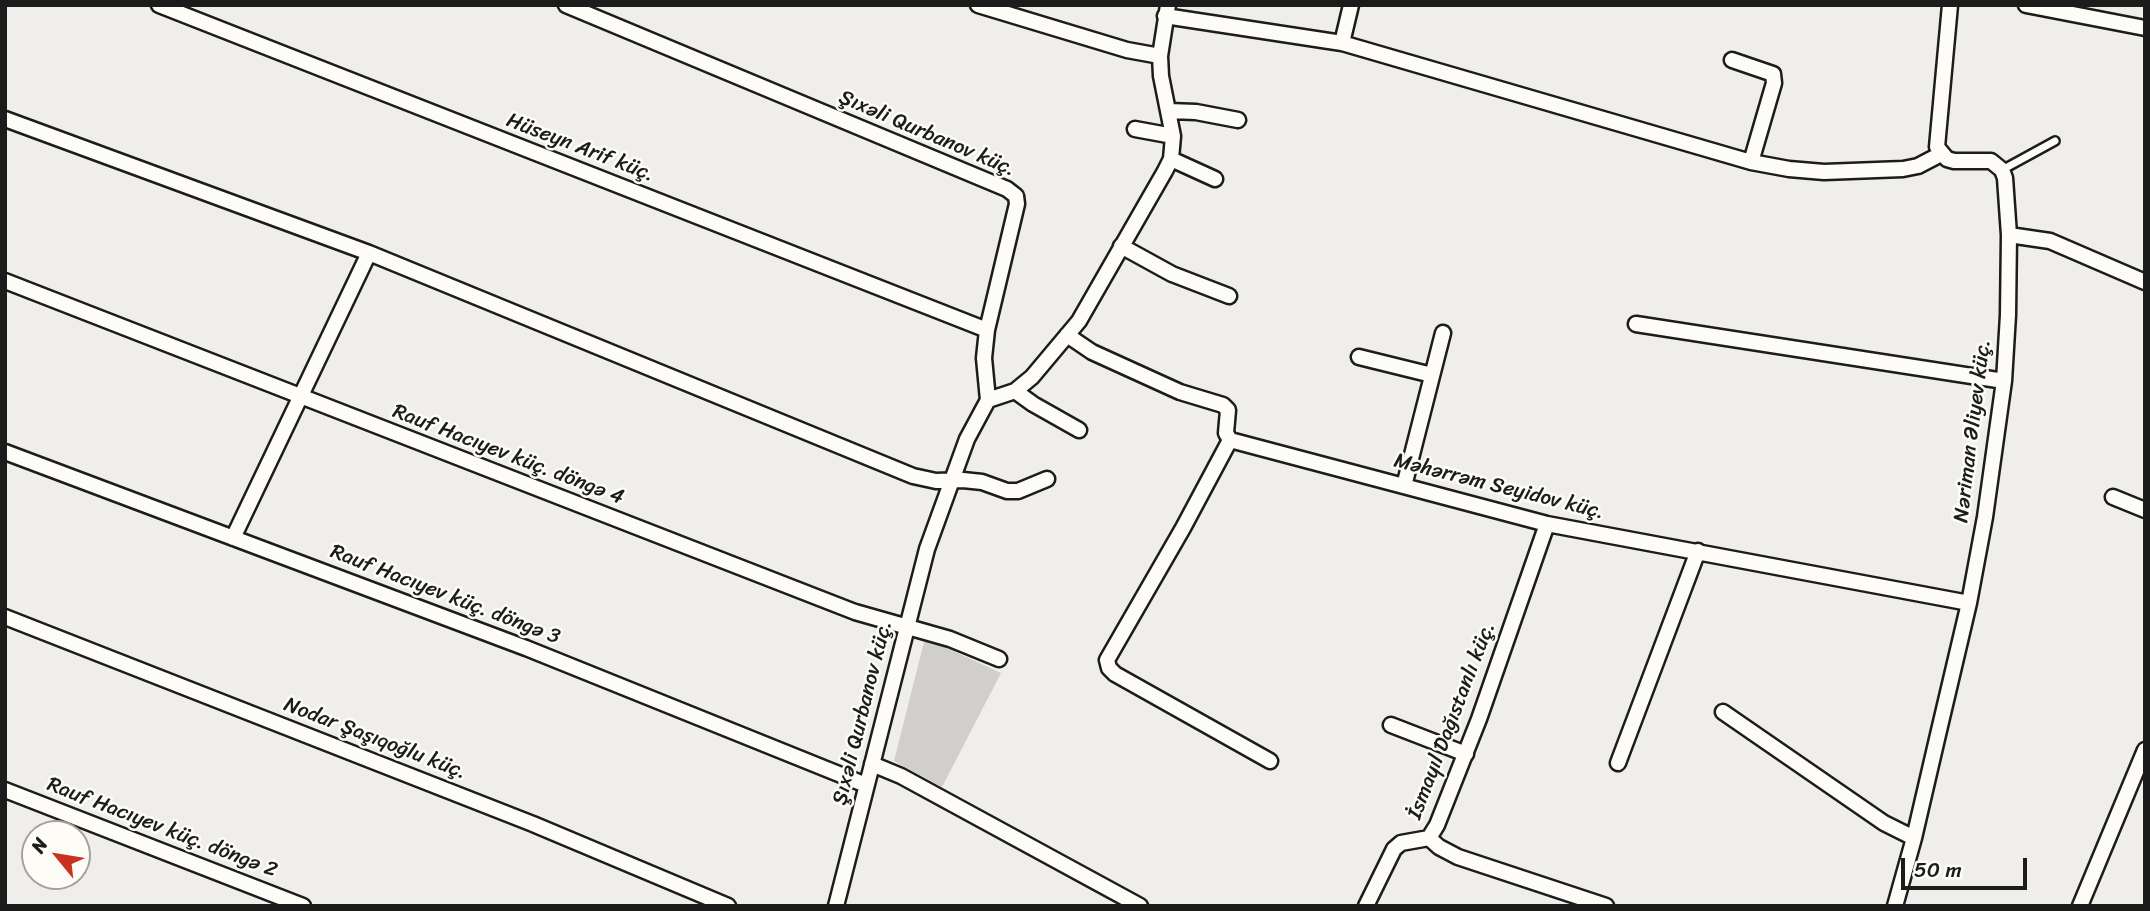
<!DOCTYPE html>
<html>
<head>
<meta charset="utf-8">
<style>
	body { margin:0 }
	#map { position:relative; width:2150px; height:911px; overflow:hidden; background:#f0eeea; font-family:Sriracha,sans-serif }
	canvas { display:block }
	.frame { position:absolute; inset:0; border:7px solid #1c1c1c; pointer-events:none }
	.north { position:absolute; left:21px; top:820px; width:70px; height:70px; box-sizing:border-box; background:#fdfcf7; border:2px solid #a3a29f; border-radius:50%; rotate:300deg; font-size:19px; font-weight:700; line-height:28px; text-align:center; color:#1c1c1c }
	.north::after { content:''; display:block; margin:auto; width:24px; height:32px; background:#c8321e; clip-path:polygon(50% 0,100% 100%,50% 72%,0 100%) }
	.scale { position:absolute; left:1901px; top:858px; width:126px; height:32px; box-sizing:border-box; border:4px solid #1c1c1c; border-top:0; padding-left:9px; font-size:21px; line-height:24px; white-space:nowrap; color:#1c1c1c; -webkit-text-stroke:5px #fdfcf7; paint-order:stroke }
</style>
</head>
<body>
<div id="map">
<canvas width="2150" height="911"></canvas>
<div class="frame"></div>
<div class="north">N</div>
<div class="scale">50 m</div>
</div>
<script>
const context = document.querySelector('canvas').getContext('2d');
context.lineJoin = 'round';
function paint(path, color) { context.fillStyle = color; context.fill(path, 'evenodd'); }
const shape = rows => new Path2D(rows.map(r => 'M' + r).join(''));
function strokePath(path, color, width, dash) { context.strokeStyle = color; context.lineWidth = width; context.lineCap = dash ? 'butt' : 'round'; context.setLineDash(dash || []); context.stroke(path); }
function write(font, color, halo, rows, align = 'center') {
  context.font = font + ' Sriracha,sans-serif'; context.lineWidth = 5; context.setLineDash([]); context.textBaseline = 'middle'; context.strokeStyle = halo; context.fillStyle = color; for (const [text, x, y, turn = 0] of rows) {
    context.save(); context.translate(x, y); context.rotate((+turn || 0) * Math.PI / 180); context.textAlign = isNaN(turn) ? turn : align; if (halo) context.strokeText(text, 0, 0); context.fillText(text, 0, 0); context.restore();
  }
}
paint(shape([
	[925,638,1001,673,942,787,894,761]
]), '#d0cfcc');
const lane = shape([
	[2002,170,2055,141]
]);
const street = shape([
	[159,5,987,330],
	[566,5,1007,189,1016,196,1017,204,987,330,984,358,988,400,967,439,927,549,836,906],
	[978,5,1127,50,1160,56],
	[2026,5,2145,28],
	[1165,16,1342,43,1751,162,1789,169,1824,172,1903,169,1918,166,1941,154],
	[1342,43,1351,5],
	[1732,60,1773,74,1774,83,1751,162],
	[1169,111,1196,112,1238,120],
	[5,119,369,253,913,476,936,481,963,480,982,482,1007,491,1018,491,1047,479],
	[1135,129,1173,136],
	[1171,159,1215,179],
	[2009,235,2050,241,2145,282],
	[1121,246,1172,274,1229,296],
	[5,281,855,612,950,639,999,659],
	[1636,324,2004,381],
	[1067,335,1092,352,1180,392,1223,405,1228,410,1226,433,1230,440,1547,524,1969,603],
	[1359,357,1432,375],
	[1015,391,1033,404,1079,430],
	[988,400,1015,391,1032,377,1079,321,1165,171,1171,159,1173,136,1161,76,1160,56,1168,5],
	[1230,440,1183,528,1107,660,1109,668,1115,674,1270,761],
	[5,452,526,648,866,785],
	[1404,486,1443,333],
	[2113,497,2145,510],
	[233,538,369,253],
	[5,617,533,824,728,906],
	[1723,712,1884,823,1914,838],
	[1391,725,1466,754],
	[1618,763,1698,551],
	[872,764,901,776,1140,906],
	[5,790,303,906],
	[1429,838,1439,847,1458,857,1606,906],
	[1366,906,1394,849,1401,843,1429,838,1437,825,1479,719,1547,524],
	[1895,906,1914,838,1937,739,1969,603,1985,517,2004,381,2008,315,2009,235,2005,178,2002,170,1991,161,1954,161,1947,159,1937,147,1950,5],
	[2080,906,2145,750]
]);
strokePath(lane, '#1c1c1c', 12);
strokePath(street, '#1c1c1c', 19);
strokePath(lane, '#fdfcf7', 7);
strokePath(street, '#fdfcf7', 14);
write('21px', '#1c1c1c', '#fdfcf7', [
	["Şıxəli Qurbanov küç.",927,134,23],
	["Hüseyn Arif küç.",580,148,21],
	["Nəriman Əliyev küç.",1973,431,-83],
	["Rauf Hacıyev küç. döngə 4",508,455,21],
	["Məhərrəm Seyidov küç.",1499,487,14],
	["Rauf Hacıyev küç. döngə 3",445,595,21],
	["Şıxəli Qurbanov küç.",863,713,-76],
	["İsmayıl Dağıstanlı küç.",1452,721,-69],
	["Nodar Şaşıqoğlu küç.",375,739,21],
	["Rauf Hacıyev küç. döngə 2",162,828,21]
]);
</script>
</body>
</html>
